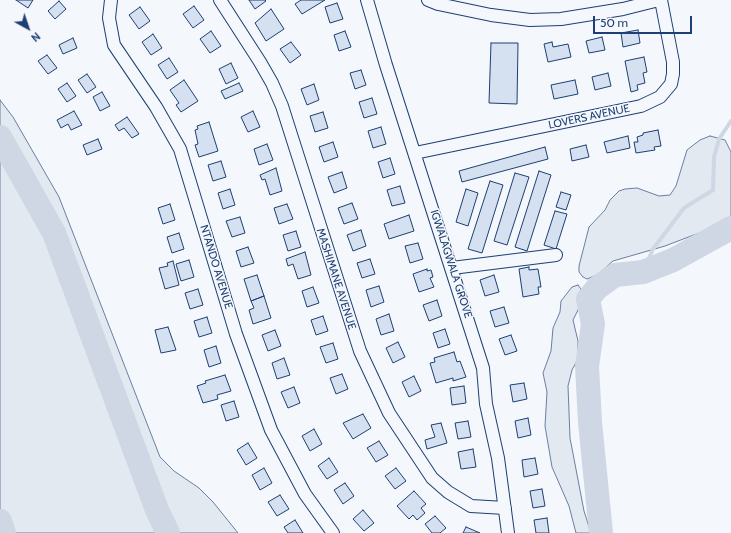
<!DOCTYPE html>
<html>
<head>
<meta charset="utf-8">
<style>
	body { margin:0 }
	#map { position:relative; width:731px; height:533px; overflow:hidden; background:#f4f7fb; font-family:Cabin,sans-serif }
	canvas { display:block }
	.north { position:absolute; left:8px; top:8px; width:40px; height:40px; -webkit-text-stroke:3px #f4f7fb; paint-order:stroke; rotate:140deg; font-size:11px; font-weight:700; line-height:16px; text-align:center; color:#1d3f73 }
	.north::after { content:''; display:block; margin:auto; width:14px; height:18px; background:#1d3f73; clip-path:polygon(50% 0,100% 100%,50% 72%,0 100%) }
	.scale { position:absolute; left:593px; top:16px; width:99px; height:18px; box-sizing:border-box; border:2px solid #1d3f73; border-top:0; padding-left:5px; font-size:12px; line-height:14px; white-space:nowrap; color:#1d3f73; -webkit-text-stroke:3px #f4f7fb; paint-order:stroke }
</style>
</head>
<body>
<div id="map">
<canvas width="731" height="533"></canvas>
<div class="north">N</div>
<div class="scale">50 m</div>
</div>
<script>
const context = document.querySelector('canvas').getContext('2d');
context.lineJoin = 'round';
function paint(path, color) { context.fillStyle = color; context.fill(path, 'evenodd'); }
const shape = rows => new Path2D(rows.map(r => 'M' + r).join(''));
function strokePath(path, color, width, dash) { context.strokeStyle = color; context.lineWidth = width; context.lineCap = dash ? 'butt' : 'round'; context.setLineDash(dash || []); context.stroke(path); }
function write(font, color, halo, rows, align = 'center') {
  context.font = font + ' Cabin,sans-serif'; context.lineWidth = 3; context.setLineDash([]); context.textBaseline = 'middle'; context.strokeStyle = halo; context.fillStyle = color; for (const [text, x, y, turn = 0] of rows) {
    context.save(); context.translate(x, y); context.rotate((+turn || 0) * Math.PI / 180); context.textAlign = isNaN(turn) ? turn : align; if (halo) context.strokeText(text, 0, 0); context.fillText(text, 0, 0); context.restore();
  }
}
const green = shape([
	[0,100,13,117,59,197,160,457,174,471,199,488,213,502,238,533,0,533,0,100],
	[710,136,725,140,731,152,731,218,712,228,665,246,613,261,597,275,587,279,583,277,579,272,579,266,589,227,605,210,610,200,619,191,625,189,637,188,659,196,670,195,676,186,687,150,700,140,710,136],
	[578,285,581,289,580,306,573,320,578,341,578,359,572,370,568,386,570,438,584,511,591,533,576,533,569,506,552,467,545,426,547,392,543,373,551,351,553,328,560,312,561,301,572,287,578,285]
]);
paint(green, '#e3e9f0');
strokePath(green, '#687fa3', 1);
strokePath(shape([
	[643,272,653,249,684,208,713,190,714,157,719,139,731,121]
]), '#cfd7e4', 4);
strokePath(shape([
	[0,137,54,233,157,510,168,533],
	[0,521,4,533],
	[601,533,590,422,587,366,593,324,588,299,597,288,615,275,643,272,673,260,731,228]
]), '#cfd7e4', 24);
const building = shape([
	[16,0,33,0,28,8,16,0],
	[249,0,265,0,266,1,255,9,249,0],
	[301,0,325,0,302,14,295,4,301,0],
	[59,1,66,9,55,19,48,11,59,1],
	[337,3,343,19,330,23,325,7,337,3],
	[194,6,204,20,193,28,183,14,194,6],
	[140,7,150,21,139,29,129,15,140,7],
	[271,9,284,29,266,41,255,23,271,9],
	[638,30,640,43,623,47,621,33,638,30],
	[211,31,221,46,210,53,200,39,211,31],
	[345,31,351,47,339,51,334,35,345,31],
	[153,34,162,48,151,55,142,42,153,34],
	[602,37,605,50,589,53,586,41,602,37],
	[73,38,77,48,63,54,59,45,73,38],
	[291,42,301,55,290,63,280,49,291,42],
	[552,42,553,47,568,44,571,57,548,62,544,44,552,42],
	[491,43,518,43,517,104,489,103,491,43],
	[47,55,57,68,48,74,38,61,47,55],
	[644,57,647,72,643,73,645,83,637,85,638,90,631,92,625,61,644,57],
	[169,58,178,72,167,79,158,65,169,58],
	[231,63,238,78,226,84,219,69,231,63],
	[361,70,366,85,355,89,350,73,361,70],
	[608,73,611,86,595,90,592,77,608,73],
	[87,74,96,87,87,93,78,80,87,74],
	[184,80,198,101,181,112,176,105,179,103,170,90,184,80],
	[575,80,578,94,554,99,551,85,575,80],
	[67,83,76,96,67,102,58,89,67,83],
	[239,83,243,91,225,99,221,91,239,83],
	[314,84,319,100,307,105,301,89,314,84],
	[102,92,110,106,100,111,93,97,102,92],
	[372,98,377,114,364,118,359,102,372,98],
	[74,111,82,125,71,130,68,124,61,128,57,120,74,111],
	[253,111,260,127,248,132,241,117,253,111],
	[323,112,328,128,315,132,310,116,323,112],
	[127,117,139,134,132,138,124,128,119,131,115,125,127,117],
	[209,122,218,151,199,157,195,145,198,144,195,130,198,129,197,126,209,122],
	[381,127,386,144,373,148,368,131,381,127],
	[658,130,661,146,654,147,655,150,636,153,634,142,638,142,637,137,643,135,643,133,658,130],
	[628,136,630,148,607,153,604,142,628,136],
	[98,139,102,149,87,155,83,145,98,139],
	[333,142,338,157,324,162,319,147,333,142],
	[267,144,273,160,259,165,254,149,267,144],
	[586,145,589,157,572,161,570,149,586,145],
	[545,147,548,159,462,182,459,171,545,147],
	[390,158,395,174,383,178,378,162,390,158],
	[221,161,226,177,213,181,208,165,221,161],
	[276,168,282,191,270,195,265,179,262,180,260,175,276,168],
	[539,171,551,175,527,251,515,247,539,171],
	[342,172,347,188,334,193,328,177,342,172],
	[515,173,529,177,507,245,494,241,515,173],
	[490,181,503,185,482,253,468,249,490,181],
	[400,186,405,203,392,206,387,190,400,186],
	[230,189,235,205,223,209,218,193,230,189],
	[466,189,478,193,468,226,456,222,466,189],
	[561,192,571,195,566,210,556,207,561,192],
	[352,203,358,219,344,224,338,208,352,203],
	[170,204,175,220,163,224,158,208,170,204],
	[287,204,293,219,279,224,274,208,287,204],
	[555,211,567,214,556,249,544,245,555,211],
	[409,215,414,231,389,239,384,224,409,215],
	[240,217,245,233,232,237,226,221,240,217],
	[361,230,366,246,353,251,347,235,361,230],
	[296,231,301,247,288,251,283,235,296,231],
	[179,233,184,249,172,253,167,237,179,233],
	[418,243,423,259,410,263,405,246,418,243],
	[248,247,254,263,241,267,236,251,248,247],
	[305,252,311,275,298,279,293,264,288,266,286,259,305,252],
	[370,259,375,274,362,278,357,263,370,259],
	[189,260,194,277,181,281,176,264,189,260],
	[173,261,179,285,165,289,159,268,168,266,167,263,173,261],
	[529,267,529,270,538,269,541,287,538,287,539,294,523,297,519,269,529,267],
	[427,269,427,271,431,270,433,277,430,278,434,287,419,292,413,274,427,269],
	[257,275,264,296,251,301,244,279,257,275],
	[494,275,499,292,485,296,480,280,494,275],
	[379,286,384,302,371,307,366,290,379,286],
	[313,287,319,303,307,307,302,291,313,287],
	[198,289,203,305,190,309,185,293,198,289],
	[264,296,271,318,253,324,249,310,254,308,251,301,264,296],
	[437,300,442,316,429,321,423,305,437,300],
	[504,307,509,323,495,327,490,311,504,307],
	[389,314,394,331,381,335,376,319,389,314],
	[323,316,328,331,316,335,311,320,323,316],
	[207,317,212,333,199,337,194,321,207,317],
	[168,327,176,350,161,353,155,330,168,327],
	[445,329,450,344,438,348,433,333,445,329],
	[275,330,281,346,268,351,262,335,275,330],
	[511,335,517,351,505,355,499,339,511,335],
	[398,342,405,357,393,363,386,348,398,342],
	[333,343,338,359,326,363,320,347,333,343],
	[216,346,221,363,209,367,204,350,216,346],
	[454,352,457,362,460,361,466,377,453,381,453,378,436,383,430,363,435,362,434,358,454,352],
	[284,358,290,375,277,379,272,363,284,358],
	[342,374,348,389,336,394,330,378,342,374],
	[225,375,231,391,217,395,218,399,203,403,197,386,206,383,205,381,225,375],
	[414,376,421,391,409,397,402,382,414,376],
	[524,383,527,399,513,402,510,385,524,383],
	[464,386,466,403,452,405,450,388,464,386],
	[294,387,300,403,288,408,281,392,294,387],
	[234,401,239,417,226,421,221,405,234,401],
	[363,414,371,428,353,439,343,423,363,414],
	[528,418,531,435,518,438,515,421,528,418],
	[468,421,471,437,458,439,455,423,468,421],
	[441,423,447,443,427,449,425,440,435,437,431,425,441,423],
	[314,429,322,444,310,451,302,436,314,429],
	[379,441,388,455,376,462,367,448,379,441],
	[248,443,257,458,246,465,237,450,248,443],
	[473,449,476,467,461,469,458,452,473,449],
	[329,458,338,472,327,479,318,466,329,458],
	[535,458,538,474,524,477,522,460,535,458],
	[264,468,272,483,260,490,252,475,264,468],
	[396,468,406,481,395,489,385,476,396,468],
	[345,483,354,496,343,504,334,490,345,483],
	[542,489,545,506,533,508,530,491,542,489],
	[414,491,426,504,421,508,425,513,417,520,413,515,409,519,397,506,414,491],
	[280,495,289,509,277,516,268,502,280,495],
	[363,510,374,523,364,531,353,519,363,510],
	[435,516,446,528,440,533,432,533,425,524,435,516],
	[547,518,549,533,536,533,534,520,547,518],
	[295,520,303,533,288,533,284,527,295,520],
	[466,527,480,533,463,533,466,527]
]);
paint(building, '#d5e0f0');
strokePath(building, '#1d3f73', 1);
const street = shape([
	[111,0,109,18,114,45,156,107,180,149,236,334,271,430,305,494,333,533],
	[220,0,260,62,272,83,282,106,360,351,389,413,432,478,448,492,471,506,505,508],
	[367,0,386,65,483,368,486,404,498,458,508,533],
	[428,0,438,4,491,15,530,20,561,19,623,9,659,0],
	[415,153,641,106,660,97,671,84,673,74,673,62,661,0],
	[452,268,556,255]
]);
strokePath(street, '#1d3f73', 14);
strokePath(street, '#f4f7fb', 12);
write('11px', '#1d3f73', '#f4f7fb', [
	["LOVERS AVENUE",589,117,-12],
	["IGWALAGWALA GROVE",451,264,72],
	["NTANDO AVENUE",216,267,73],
	["MASHIMANE AVENUE",336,279,72]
]);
</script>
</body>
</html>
